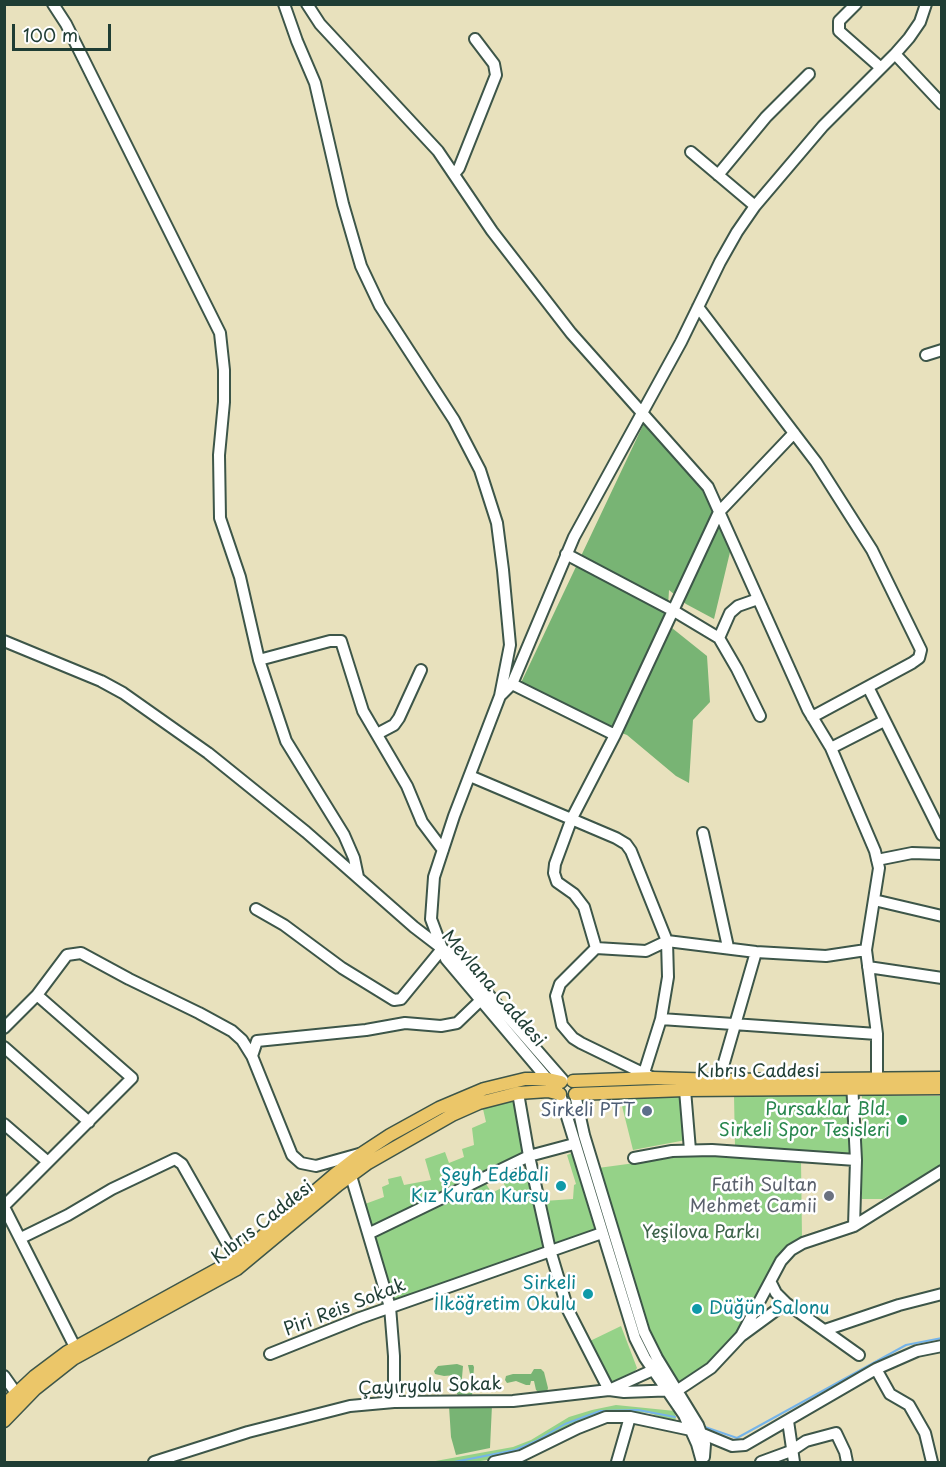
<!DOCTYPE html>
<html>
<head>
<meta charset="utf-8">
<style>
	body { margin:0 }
	#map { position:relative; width:946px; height:1467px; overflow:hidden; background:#e8e1bd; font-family:"Playpen Sans",sans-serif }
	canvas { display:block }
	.frame { position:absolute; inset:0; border:6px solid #1f3d34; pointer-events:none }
	.scale { position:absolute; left:12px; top:24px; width:99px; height:27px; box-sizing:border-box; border:3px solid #1f3d34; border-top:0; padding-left:8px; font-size:18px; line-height:21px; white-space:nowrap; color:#1f3d34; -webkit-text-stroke:4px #fff; paint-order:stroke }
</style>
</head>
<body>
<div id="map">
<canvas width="946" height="1467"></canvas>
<div class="frame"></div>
<div class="scale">100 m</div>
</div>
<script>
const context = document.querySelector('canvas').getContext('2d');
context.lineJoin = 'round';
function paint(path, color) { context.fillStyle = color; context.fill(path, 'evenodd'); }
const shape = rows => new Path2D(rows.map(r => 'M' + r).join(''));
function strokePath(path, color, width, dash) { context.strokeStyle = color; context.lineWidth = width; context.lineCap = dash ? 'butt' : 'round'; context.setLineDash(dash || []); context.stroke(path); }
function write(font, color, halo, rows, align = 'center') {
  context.font = font + ' "Playpen Sans",sans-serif'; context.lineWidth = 5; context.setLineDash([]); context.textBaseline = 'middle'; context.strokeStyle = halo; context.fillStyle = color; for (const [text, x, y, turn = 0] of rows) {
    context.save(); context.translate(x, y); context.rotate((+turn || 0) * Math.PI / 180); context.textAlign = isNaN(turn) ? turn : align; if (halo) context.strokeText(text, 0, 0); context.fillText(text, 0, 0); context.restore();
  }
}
paint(shape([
	[681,1094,686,1140,633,1150,620,1098],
	[845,1094,847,1097,850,1156,735,1147,734,1095],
	[862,1096,941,1096,941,1165,883,1199,862,1199],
	[515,1099,526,1154,372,1227,365,1204,384,1197,382,1187,389,1184,388,1179,401,1176,404,1185,431,1180,425,1159,445,1152,449,1163,464,1157,462,1149,474,1145,472,1128,486,1122,483,1109],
	[572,1153,595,1231,556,1244,554,1243,544,1201,573,1199,574,1185,576,1184,567,1155],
	[702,1154,801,1161,802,1238,774,1262,753,1306,729,1343,713,1361,692,1377,678,1383,652,1341,598,1168],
	[520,1168,526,1169,528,1172,545,1249,396,1301,394,1299,375,1236,486,1184,492,1193,505,1186,501,1177],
	[621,1326,637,1368,633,1374,612,1382,590,1341],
	[616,1405,675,1411,676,1422,649,1413,627,1411,604,1413,512,1456,474,1462,430,1462,513,1447,531,1440,569,1417,592,1410]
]), '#95d288');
paint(shape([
	[645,421,702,486,731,548,714,619,686,604,669,590,667,624,707,656,710,702,693,720,689,783,676,776,627,735,576,716,519,687],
	[457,1364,463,1366,461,1389,466,1394,471,1392,471,1378,468,1365,473,1365,474,1367,472,1396,459,1396,457,1394,457,1377,455,1375,444,1376,435,1374,434,1371,438,1366],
	[534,1369,541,1369,544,1372,548,1388,547,1392,542,1395,536,1390,534,1381,531,1381,530,1385,526,1385,516,1381,507,1383,505,1380,506,1376,513,1374,531,1374],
	[492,1405,490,1448,456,1455,451,1437,449,1406]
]), '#78b474');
strokePath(shape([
	[705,1427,737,1438,906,1345,942,1338],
	[454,1462,515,1450,536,1441,565,1424,600,1411,638,1410,675,1417]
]), '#75b4e9', 2);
const minor = shape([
	[53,4,66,24,220,333,224,370,224,402,219,455,220,518,240,577,259,660,286,741,344,835,354,858,358,877],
	[284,4,297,41,315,83,343,204,361,266,380,306,454,420,480,470,497,523,503,570,510,645,500,696,454,816,434,877,431,919,446,959,560,1094,635,1338,645,1358,684,1415,697,1444,702,1462],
	[307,4,320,24,438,151,492,231,571,333,708,487,808,710,831,748,875,851,879,868,866,950,877,1034,877,1086],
	[856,4,839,21,839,31,881,68],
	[895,54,942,104],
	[691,152,755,206],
	[454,174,459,168,496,75,494,64,475,39],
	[718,175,766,117,809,74],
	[698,307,816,462,872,550,921,650,919,658,912,663,812,717],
	[926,355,942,350],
	[566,554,674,611,719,638,737,669,760,716],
	[719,638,730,613,738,606,758,599],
	[4,641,101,681,123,693,208,753,306,832,414,927,461,963,563,1080],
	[259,660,330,641,341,641,363,711,407,786,422,822,443,850],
	[512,684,615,735],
	[868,687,942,835],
	[500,696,512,684,574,537,681,342,720,262,737,232,755,206,823,126,895,54,909,38,920,22,926,4],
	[377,734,394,725,399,718,421,670],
	[831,748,884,721],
	[470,776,616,838,626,844,631,851,667,941,668,977,661,1019,644,1073],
	[703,833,728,947],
	[877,860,912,853,942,854],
	[874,900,942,916],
	[256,909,284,925,342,968,394,1000,401,999,442,949],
	[596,948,584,907,574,894,557,882,554,873,555,864,572,818,615,735,719,512,794,433],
	[868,967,942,978],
	[661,1019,877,1034],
	[4,1028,37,995,67,955,81,953,129,979,199,1013,232,1031,242,1040,252,1056,292,1155,301,1163,316,1166,359,1154],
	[4,1047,89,1122],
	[252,1056,257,1041,366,1030,405,1023,441,1026,457,1023,484,997],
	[653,1078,581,1043,573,1038,562,1025,556,996,560,984,596,948,646,951,667,941,756,952,826,956,866,950],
	[719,1080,756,952],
	[852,1082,856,1160,854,1226],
	[685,1090,690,1150],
	[518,1093,529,1156,550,1250,568,1310,609,1390,653,1370],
	[575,1094,584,1135,644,1332,657,1358,698,1425,705,1444,704,1457],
	[4,1124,48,1162],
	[634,1158,672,1151,712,1150,856,1160],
	[351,1176,390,1307,394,1356,394,1402],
	[4,1206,132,1078,37,995],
	[4,1207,75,1347],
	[370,1233,529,1156,574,1144],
	[21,1238,68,1215,112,1189,175,1159,182,1164,236,1259],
	[771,1283,776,1293,786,1303,859,1355],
	[786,1303,741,1336,781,1261,791,1250,803,1243,854,1226,942,1171],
	[825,1330,899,1305,942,1294],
	[270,1354,360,1318,602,1233],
	[876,1369,890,1394,909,1405,925,1433,932,1462],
	[4,1376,16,1393],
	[788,1421,794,1462],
	[703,1434,732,1446,745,1445,876,1369,917,1351,942,1346],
	[154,1462,248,1432,350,1406,394,1402,513,1401,609,1390,624,1392,678,1390,711,1368,741,1336],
	[494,1462,521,1456,578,1428,606,1417,630,1417,691,1430],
	[617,1462,630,1417],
	[761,1462,791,1451,806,1441,836,1433,845,1452,847,1462]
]);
const major = shape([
	[573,1081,653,1078,719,1080,942,1078],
	[575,1094,685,1090,942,1088],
	[4,1405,35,1376,67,1352,236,1259,334,1175,361,1154,390,1135,439,1108,484,1089,525,1079,548,1079,561,1082],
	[4,1421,35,1389,73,1359,237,1269,338,1185,368,1163,452,1115,479,1103,518,1093,548,1091,560,1094]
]);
strokePath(minor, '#3d5649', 14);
strokePath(major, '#3d5649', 15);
strokePath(minor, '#fff', 10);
strokePath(major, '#ebc669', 12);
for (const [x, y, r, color] of [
	[647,1111,6,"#5c6f8a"],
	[902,1120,6,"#2e9e5b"],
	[561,1186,6,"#0f9aa8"],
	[829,1196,6,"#6b7280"],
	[588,1294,6,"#0f9aa8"],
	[697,1309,6,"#0f9aa8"]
]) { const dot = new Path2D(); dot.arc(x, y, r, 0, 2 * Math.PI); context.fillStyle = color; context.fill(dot); strokePath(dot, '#fff', 2); }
write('18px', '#1f3d34', '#fff', [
	["Mevlana Caddesi",493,989,49],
	["Kıbrıs Caddesi",758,1072],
	["Kıbrıs Caddesi",263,1223,-38],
	["Piri Reis Sokak",345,1308,-21],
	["Çayıryolu Sokak",430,1387,-2]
]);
write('18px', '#27864d', '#fff', [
	["Pursaklar Bld.",890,1110],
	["Sirkeli Spor Tesisleri",890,1131]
], 'right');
write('18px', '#4e5e75', '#fff', [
	["Sirkeli PTT",635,1111]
], 'right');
write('18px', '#0d838f', '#fff', [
	["Şeyh Edebali",549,1176],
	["Kız Kuran Kursu",549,1197],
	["Sirkeli",576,1284],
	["İlköğretim Okulu",576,1305],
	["Düğün Salonu",709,1309,"left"]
], 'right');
write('18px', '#5b616d', '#fff', [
	["Fatih Sultan",817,1186],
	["Mehmet Camii",817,1207]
], 'right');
write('18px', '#3c6249', '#fff', [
	["Yeşilova Parkı",701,1233]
]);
</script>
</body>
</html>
